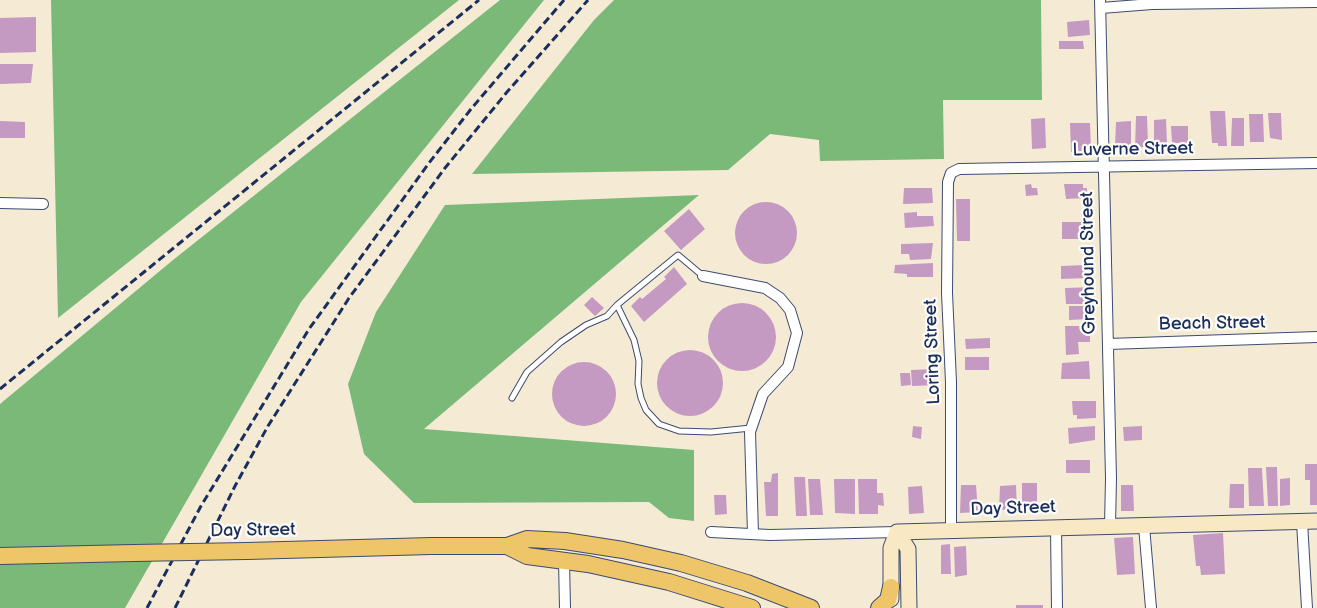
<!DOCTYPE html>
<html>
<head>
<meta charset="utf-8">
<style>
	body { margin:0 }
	canvas { display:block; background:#f5ebd5 }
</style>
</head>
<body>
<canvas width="1317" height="608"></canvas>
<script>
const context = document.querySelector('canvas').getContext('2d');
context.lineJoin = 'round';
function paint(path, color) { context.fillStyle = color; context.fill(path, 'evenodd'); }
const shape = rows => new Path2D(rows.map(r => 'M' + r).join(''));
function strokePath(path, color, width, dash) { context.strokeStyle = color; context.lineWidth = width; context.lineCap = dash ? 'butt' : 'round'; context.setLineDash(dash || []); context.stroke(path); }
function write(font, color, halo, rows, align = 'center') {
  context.font = font + ' "Balsamiq Sans",sans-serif'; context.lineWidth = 4.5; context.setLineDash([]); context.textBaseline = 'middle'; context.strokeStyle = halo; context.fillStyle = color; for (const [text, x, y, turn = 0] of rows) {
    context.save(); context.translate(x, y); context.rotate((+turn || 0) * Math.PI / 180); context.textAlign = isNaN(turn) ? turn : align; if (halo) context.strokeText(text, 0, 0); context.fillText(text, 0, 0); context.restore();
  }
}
paint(shape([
	[51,0,459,0,58,318],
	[500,0,544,0,301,302,125,608,0,608,0,404,173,260],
	[614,0,1041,0,1042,100,943,100,944,159,820,161,819,140,770,134,728,170,472,174,594,20],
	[699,195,424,429,694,450,694,521,669,518,649,502,414,503,364,454,348,384,376,312,445,205]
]), '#7bb979');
paint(shape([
	[36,17,36,52,0,53,0,18],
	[1089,20,1090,35,1068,37,1067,22],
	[1059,41,1083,41,1084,49,1059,49],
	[0,64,33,64,31,83,0,84],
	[1210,111,1225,111,1227,146,1218,146,1218,143,1212,143],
	[1268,113,1281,113,1282,140,1270,138],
	[1249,114,1263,114,1264,142,1250,142],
	[1136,116,1147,116,1148,144,1144,144,1144,147,1135,147],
	[1045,118,1046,148,1032,149,1031,119],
	[1232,118,1244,118,1244,146,1231,146],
	[1166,119,1167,144,1154,144,1154,120],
	[0,121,25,122,25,138,0,138],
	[1131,121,1131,146,1115,147,1116,122],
	[1070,123,1090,123,1091,151,1071,152],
	[1171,126,1188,126,1188,147,1180,147,1179,143,1172,143],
	[1031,184,1032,188,1037,188,1038,195,1026,196,1025,185],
	[1064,184,1083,184,1083,188,1087,188,1087,198,1066,199],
	[904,188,932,188,933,203,903,204],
	[956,199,970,199,970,241,957,241],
	'735 233a31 31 0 1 1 62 0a31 31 0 1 1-62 0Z',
	[689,209,705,229,681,250,664,231],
	[917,212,917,216,933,216,934,226,905,228,904,213],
	[1062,222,1089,222,1089,239,1062,239],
	[933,243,931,259,910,260,909,254,901,254,901,244],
	[933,263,933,277,907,277,907,274,894,273,895,265],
	[1085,265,1086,268,1089,268,1089,278,1061,279,1061,266],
	[674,267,687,284,644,322,631,306,640,297,642,299,666,279,664,277],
	[1095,287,1095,304,1066,304,1065,288],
	[592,297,604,308,595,316,584,305],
	'708 337a34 34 0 1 1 68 0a34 34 0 1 1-68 0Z',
	[1069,306,1089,306,1090,319,1069,320],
	[1065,326,1086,326,1086,330,1090,330,1090,342,1078,342,1079,354,1066,355],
	[990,338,990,348,966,349,965,339],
	'657 383a33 33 0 1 1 66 0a33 33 0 1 1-66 0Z',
	[965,357,989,357,989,370,965,370],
	[1089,361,1090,379,1061,379,1062,363],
	'552 394a32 32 0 1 1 64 0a32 32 0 1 1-64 0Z',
	[936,369,937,385,912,386,911,370],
	[900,373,910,373,911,385,901,386],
	[1072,401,1096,401,1096,418,1077,419,1077,415,1073,415],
	[913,426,922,427,921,439,912,437],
	[1095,426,1095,440,1069,444,1068,428],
	[1142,426,1142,440,1124,441,1123,427],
	[1066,460,1090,460,1090,473,1066,473],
	[1305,464,1317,464,1317,505,1310,505,1310,480,1305,480],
	[1266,467,1277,467,1278,506,1268,506],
	[1248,468,1262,468,1264,506,1249,506],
	[778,473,778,516,766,516,764,482,771,482,772,474],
	[794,477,805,477,807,516,796,516],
	[1290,478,1290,505,1280,506,1280,479],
	[808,479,820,479,823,515,810,515],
	[834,479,855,479,855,514,835,513],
	[858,479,877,479,877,493,883,493,884,506,878,505,878,514,859,514],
	[1022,483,1037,483,1037,508,1022,508],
	[1230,484,1244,484,1244,508,1229,508],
	[961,485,976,485,978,512,960,513],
	[1016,485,1017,509,999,510,1000,486],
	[1121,485,1133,485,1134,511,1121,511],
	[922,486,924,513,909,514,908,487],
	[714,495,726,495,727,514,715,515],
	[1223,533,1225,574,1201,575,1200,566,1196,566,1193,535],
	[1133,537,1135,574,1117,575,1114,538],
	[950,544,951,574,941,574,941,545],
	[966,546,967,575,955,577,954,547],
	[1016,605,1043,605,1043,608,1016,608]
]), '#c49ac2');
const lane = shape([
	[703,276,678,255,617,305,634,340,639,361,638,384,641,398,646,410,659,424,679,431,711,432,751,428],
	[512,398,527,372,561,342,586,325,607,316,617,305]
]);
const street = shape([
	[1100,0,1111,478,1110,526],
	[1101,8,1152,4,1317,2],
	[0,203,43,204],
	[703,276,765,288,780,298,790,310,797,333,788,367,763,394,750,432,753,534],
	[1108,344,1317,337],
	[1302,522,1307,608],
	[1144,526,1151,608],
	[1056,527,1057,608],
	[951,531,951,382,947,293,948,182,951,173,959,169,1317,163],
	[711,532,770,535,897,532],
	[564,560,565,608]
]);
const secondary = shape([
	[897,532,1317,521],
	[897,532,908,549,909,608],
	[891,599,891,548,897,532]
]);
const primary = shape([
	[507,546,527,556,588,564,669,582,752,608],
	[247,551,431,546,507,546,527,539,565,541,623,550,681,563,747,583,811,608],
	[0,556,134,553],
	[879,608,888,600,891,587]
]);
strokePath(lane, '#3c4b70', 7);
strokePath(street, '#3c4b70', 12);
strokePath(secondary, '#3c4b70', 17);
strokePath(primary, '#3c4b70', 18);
strokePath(lane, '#fff', 5);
strokePath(street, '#fff', 10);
strokePath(secondary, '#f8e8c3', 15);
strokePath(primary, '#eec569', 16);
strokePath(shape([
	[0,389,479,0],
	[147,608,201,506,309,329,429,163,471,109,564,0],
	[175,608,235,486,268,426,349,298,445,168,507,92,588,0]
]), '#1b2f5e', 3, [8, 4]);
const primaryBridge = shape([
	[134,553,247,551]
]);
strokePath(primaryBridge, '#3c4b70', 18, []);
strokePath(primaryBridge, '#eec569', 16);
write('18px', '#1b2f5e', '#fdfcf7', [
	["Luverne Street",1133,150,-1],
	["Greyhound Street",1089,263,-91],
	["Beach Street",1212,324,-1],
	["Loring Street",933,352,-92],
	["Day Street",1013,509,-2],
	["Day Street",253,531,-1]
]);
</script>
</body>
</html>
